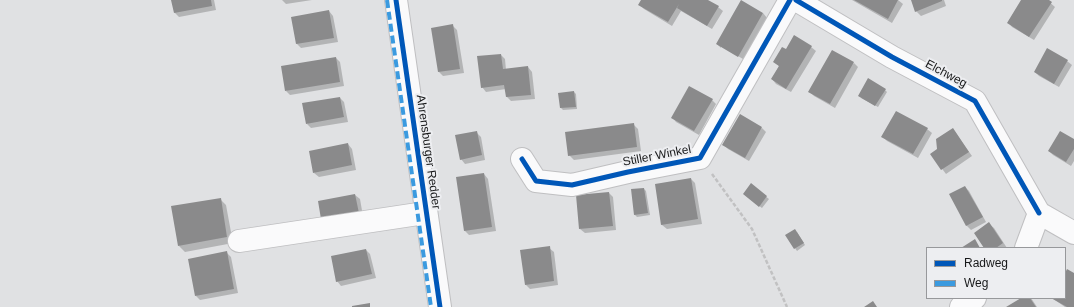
<!DOCTYPE html>
<html>
<head>
<meta charset="utf-8">
<style>
	body { margin:0 }
	#map { position:relative; width:1074px; height:307px; overflow:hidden; background:#e0e1e3; font-family:Arial,sans-serif }
	canvas { display:block }
	.legend { position:absolute; left:926px; top:247px; width:140px; height:52px; box-sizing:border-box; background:#edeef1; border:1px solid #97989b; margin:0; padding:5px 7px; list-style:none; font-size:12px; color:#171819 }
	.legend li { display:flex; align-items:center; gap:8px; height:20px }
	.legend b { width:20px; border:1px solid #97989b }
</style>
</head>
<body>
<div id="map">
<canvas width="1074" height="307"></canvas>
<ul class="legend">
<li><b style="height:5px;background:#0057b8"></b>Radweg</li>
<li><b style="height:5px;background:#3b9adf"></b>Weg</li>
</ul>
</div>
<script>
const context = document.querySelector('canvas').getContext('2d');
context.lineJoin = 'round';
function paint(path, color) { context.fillStyle = color; context.fill(path, 'evenodd'); }
const shape = rows => new Path2D(rows.map(r => 'M' + r).join(''));
function strokePath(path, color, width, dash) { context.strokeStyle = color; context.lineWidth = width; context.lineCap = dash ? 'butt' : 'round'; context.setLineDash(dash || []); context.stroke(path); }
function write(font, color, halo, rows, align = 'center') {
  context.font = font + ' Arial,sans-serif'; context.lineWidth = 4; context.setLineDash([]); context.textBaseline = 'middle'; context.strokeStyle = halo; context.fillStyle = color; for (const [text, x, y, turn = 0] of rows) {
    context.save(); context.translate(x, y); context.rotate((+turn || 0) * Math.PI / 180); context.textAlign = isNaN(turn) ? turn : align; if (halo) context.strokeText(text, 0, 0); context.fillText(text, 0, 0); context.restore();
  }
}
paint(shape([
	[172,0,214,0,216,10,179,17,175,13],
	[282,0,312,0,286,4],
	[642,0,706,0,718,7,723,11,712,29,681,11,672,26,644,9,639,4],
	[852,0,898,0,903,4,892,23],
	[912,0,944,0,946,6,921,16,916,11],
	[1022,0,1047,0,1055,7,1034,40,1012,27,1008,22],
	[329,11,333,16,338,42,301,48,297,44,292,18],
	[763,13,767,18,743,61,743,59,721,46,721,48,717,44],
	[452,25,457,30,464,73,443,76,439,72],
	[811,47,816,51,791,92,776,84,772,79,779,66,774,62,786,51],
	[501,55,505,59,506,70,528,67,532,72,535,99,511,101,507,97,506,89,486,92,482,87],
	[336,58,340,62,344,86,290,95,286,91],
	[1067,61,1072,65,1059,87,1039,76,1035,72],
	[854,63,858,67,835,108,814,96,810,92],
	[885,90,887,92,878,107,861,98],
	[574,92,576,94,577,109,563,110,561,108,559,94],
	[340,98,344,102,348,122,311,128,307,124],
	[712,100,716,104,699,135,676,122,672,117],
	[633,124,638,129,641,151,574,160,569,155],
	[762,128,766,132,749,161,728,149,724,145],
	[927,129,932,133,918,158,887,141,883,137],
	[953,129,972,156,946,174,931,154,938,150],
	[476,132,481,137,485,160,465,164,461,159],
	[1074,140,1074,161,1071,166,1053,155,1049,151],
	[348,144,352,149,356,170,319,177,314,173],
	[484,174,488,179,496,231,469,235,465,231],
	[691,179,695,183,702,224,667,229,662,225,656,185],
	[751,185,769,199,762,208,746,196],
	[965,187,969,191,986,222,971,230,967,226,950,195],
	[644,189,646,191,650,215,637,217,635,215,632,190],
	[609,193,613,197,616,230,585,233,580,229],
	[355,195,360,199,364,222,328,229],
	[220,199,226,205,233,243,185,252,179,246],
	[989,224,994,228,1007,248,985,248],
	[797,232,805,245,797,251,786,235],
	[549,248,554,252,558,285,530,289,526,285],
	[366,250,370,254,376,278,341,286,337,281],
	[226,252,231,257,238,293,200,300,196,296],
	[1074,274,1074,307,1065,307,1052,298,1065,298,1065,275],
	[1023,298,1031,298,1037,307,1008,307]
]), '#0003');
paint(shape([
	[171,0,211,0,212,6,174,13],
	[641,0,708,0,719,6,707,26,677,8,679,4,668,22,638,5],
	[741,0,763,13,738,57,716,44],
	[854,0,898,0,888,19],
	[911,0,942,0,942,1,915,12],
	[1021,0,1049,0,1052,2,1029,37,1007,23],
	[329,10,334,38,296,44,291,17],
	[453,24,460,69,438,72,431,28],
	[794,35,812,46,786,89,771,79,779,66,773,62,782,47,786,49],
	[1047,48,1068,60,1054,84,1034,72],
	[832,50,854,62,830,104,808,92],
	[501,54,503,69,528,66,531,95,506,97,504,85,481,88,477,56],
	[336,57,340,82,285,91,281,66],
	[868,78,886,89,875,106,858,96],
	[689,86,713,99,694,131,671,118],
	[574,91,576,107,560,108,558,93],
	[340,97,344,117,306,124,302,103],
	[896,111,928,128,913,154,881,137],
	[740,114,762,127,745,158,722,145],
	[634,123,637,147,568,156,565,132],
	[953,128,969,152,941,170,930,154,937,149,936,139],
	[477,131,482,155,460,160,455,135],
	[1060,131,1074,139,1074,149,1066,162,1048,151],
	[348,143,352,165,313,173,309,151],
	[484,173,492,227,464,231,456,177],
	[691,178,698,219,661,225,655,184],
	[751,183,767,196,759,207,743,194],
	[965,186,983,217,966,226,949,194],
	[644,188,648,213,634,215,631,189],
	[609,192,613,226,579,229,576,195],
	[355,194,360,218,322,225,318,201],
	[221,198,227,237,178,246,171,206],
	[989,222,1003,243,996,248,984,248,974,233],
	[795,229,804,243,794,249,785,235],
	[975,239,980,248,961,248],
	[550,246,554,281,525,285,520,250],
	[366,249,372,274,336,282,331,256],
	[227,251,234,289,195,296,188,259],
	[1067,269,1074,273,1074,307,1067,307,1051,298,1065,298,1065,273],
	[1021,298,1030,298,1036,307,1006,307],
	[873,301,877,307,864,307],
	[370,303,370,307,352,307,352,306]
]), '#8a8a8b');
const minor = shape([
	[396,0,440,307],
	[796,0,892,57,975,101,1039,213],
	[522,159,536,181,572,185,628,172,700,158,790,0],
	[1039,213,1074,233],
	[239,241,418,214,426,209],
	[1026,248,1039,213],
	[961,307,975,298]
]);
strokePath(minor, '#bfbfc1', 24);
strokePath(shape([
	[712,174,752,229,787,307]
]), '#c1c1c2', 2.5, [4, 2]);
strokePath(minor, '#fafafb', 22);
strokePath(shape([
	[387,0,431,307]
]), '#3b9adf', 4, [8, 4]);
strokePath(shape([
	[396,0,440,307],
	[796,0,892,57,975,101,1039,213],
	[522,159,536,181,572,185,628,172,700,158,790,0]
]), '#0057b8', 5);
write('12px', '#171819', '#edeef1', [
	["Elchweg",946,74,28],
	["Ahrensburger Redder",428,152,82],
	["Stiller Winkel",657,156,-11]
]);
</script>
</body>
</html>
